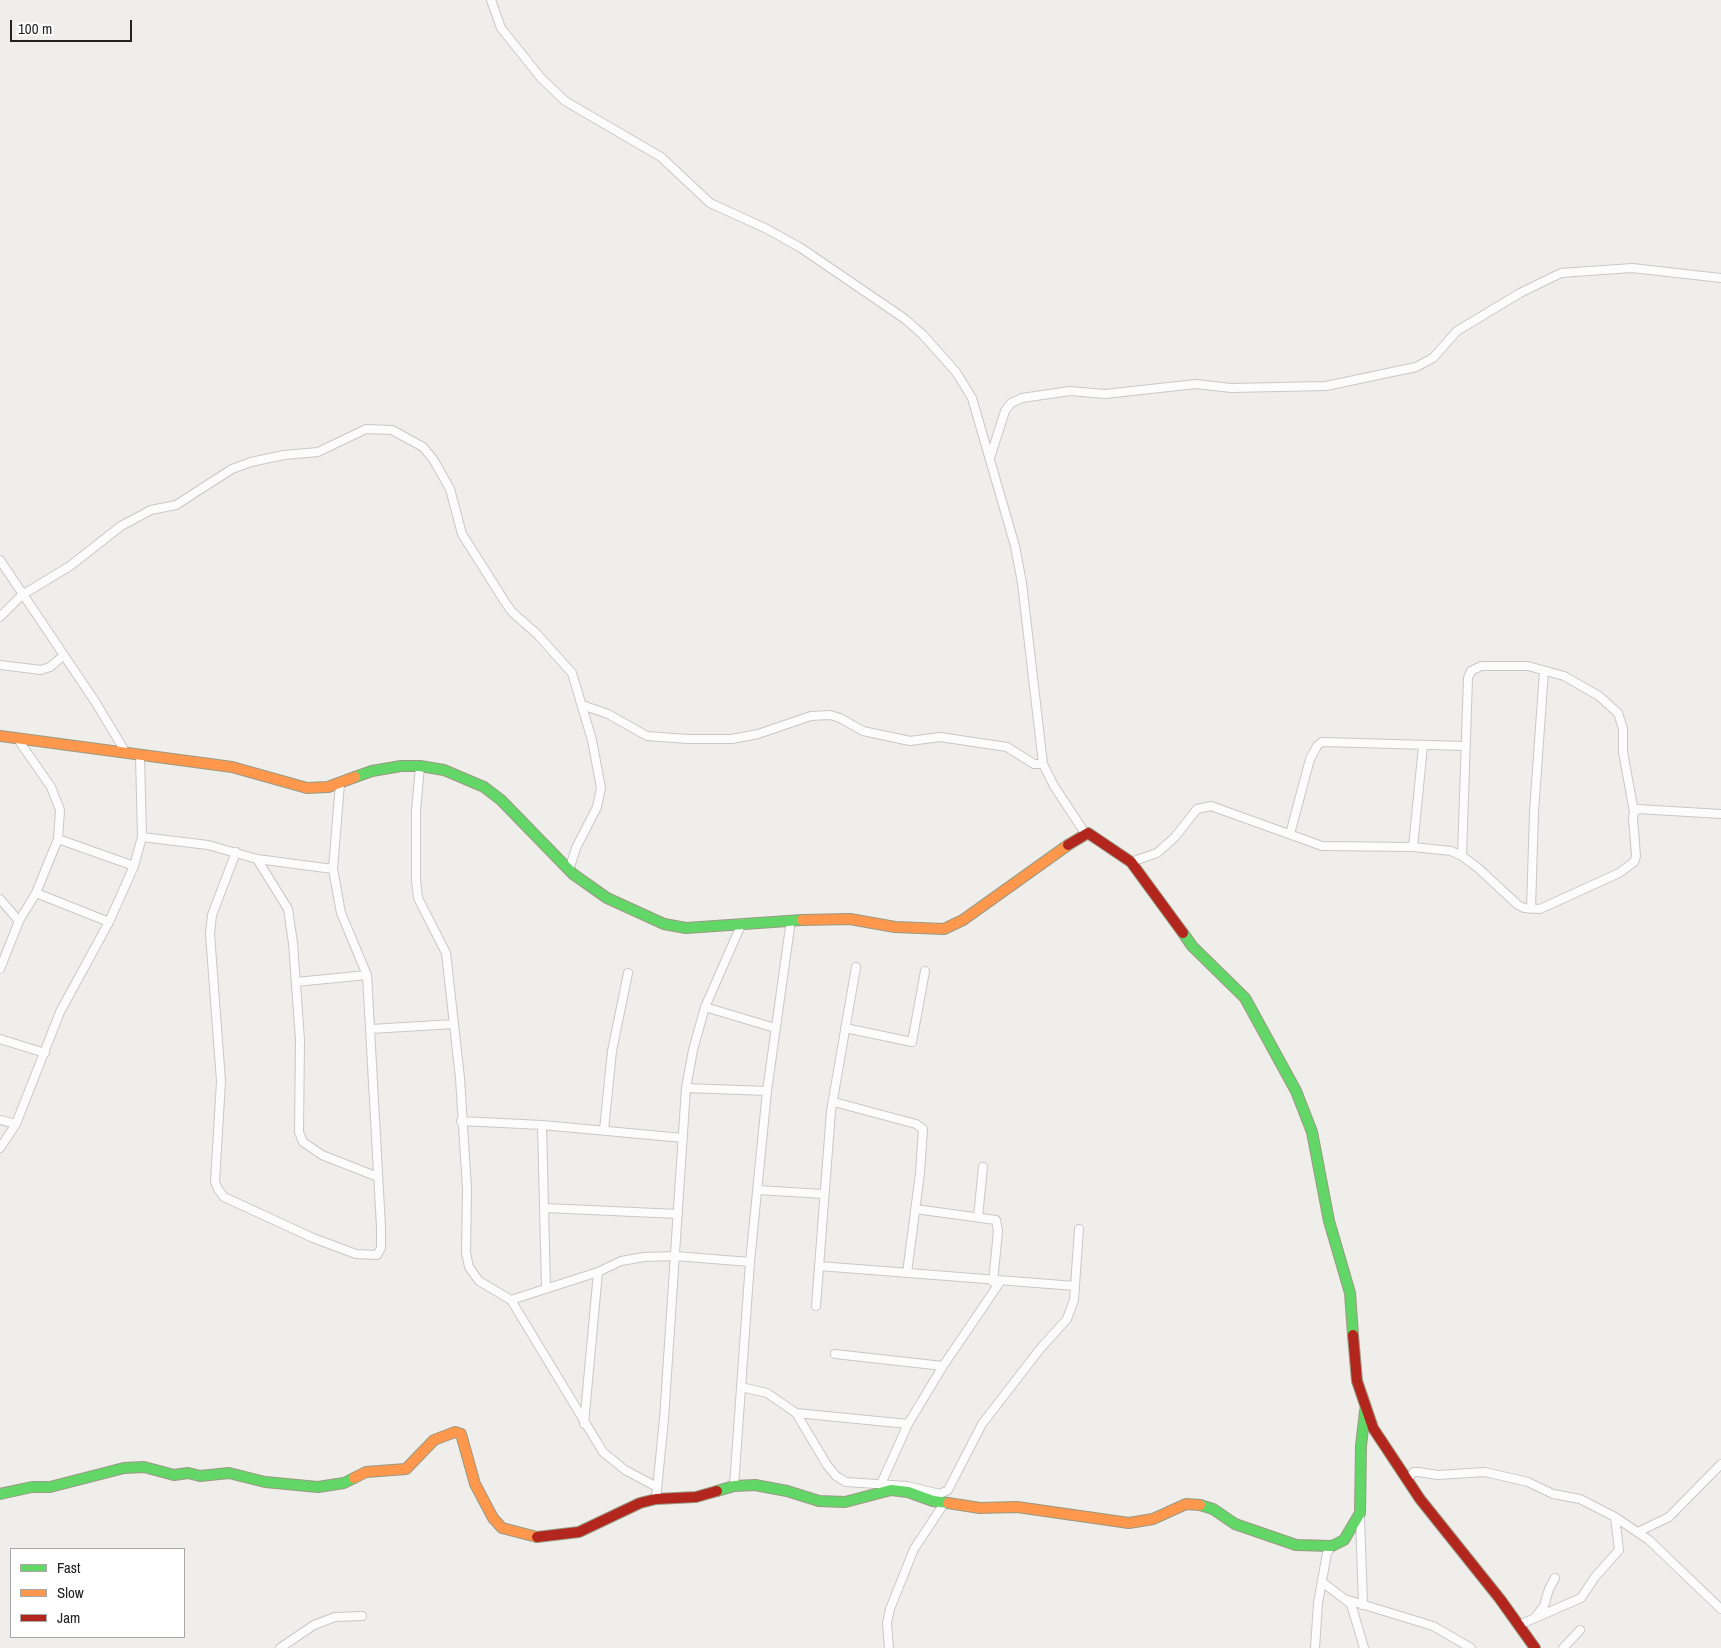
<!DOCTYPE html>
<html>
<head>
<meta charset="utf-8">
<style>
	body { margin:0 }
	#map { position:relative; width:1721px; height:1648px; overflow:hidden; background:#f0eeeb; font-family:"Archivo Narrow",sans-serif }
	canvas { display:block }
	.legend { position:absolute; left:10px; top:1548px; width:175px; height:90px; box-sizing:border-box; background:#fff; border:1px solid #a7a7a7; margin:0; padding:6px 9px; list-style:none; font-size:15px; color:#222 }
	.legend li { display:flex; align-items:center; gap:10px; height:25px }
	.legend b { width:25px; border:1px solid #a7a7a7 }
	.scale { position:absolute; left:10px; top:20px; width:122px; height:22px; box-sizing:border-box; border:2px solid #222; border-top:0; padding-left:6px; font-size:15px; line-height:18px; white-space:nowrap; color:#222; -webkit-text-stroke:4px #fff; paint-order:stroke }
</style>
</head>
<body>
<div id="map">
<canvas width="1721" height="1648"></canvas>
<ul class="legend">
<li><b style="height:6px;background:#63d668"></b>Fast</li>
<li><b style="height:6px;background:#ff974d"></b>Slow</li>
<li><b style="height:6px;background:#b3261e"></b>Jam</li>
</ul>
<div class="scale">100 m</div>
</div>
<script>
const context = document.querySelector('canvas').getContext('2d');
context.lineJoin = 'round';
const shape = rows => new Path2D(rows.map(r => 'M' + r).join(''));
function strokePath(path, color, width, dash) { context.strokeStyle = color; context.lineWidth = width; context.lineCap = dash ? 'butt' : 'round'; context.setLineDash(dash || []); context.stroke(path); }
const street = shape([
	[491,0,501,28,541,78,565,101,661,157,710,203,767,229,801,248,905,319,923,335,956,372,972,398,1015,546,1022,583,1043,764,1054,786,1085,833],
	[990,458,1005,411,1011,403,1022,398,1070,391,1105,394,1196,384,1231,388,1326,386,1416,367,1433,358,1457,331,1520,293,1561,273,1632,268,1721,278],
	[0,560,96,703,126,753],
	[0,617,22,595,70,566,121,526,151,510,176,505,232,469,251,462,284,455,318,452,366,429,392,430,423,447,433,459,450,489,462,534,505,602,512,612,537,634,572,673,592,740,601,788,597,807,576,848,569,870],
	[0,665,41,670,50,667,63,656],
	[582,705,608,714,647,736,688,739,732,739,758,734,811,716,830,715,840,718,863,731,910,741,940,737,1007,747,1034,764,1043,764],
	[420,766,416,811,416,880,418,898,446,953,460,1078,467,1189,466,1253,469,1267,479,1281,511,1300,603,1452,625,1470,657,1487],
	[1290,834,1310,759,1317,746,1322,742,1465,746],
	[142,837,208,845,257,859,333,869],
	[58,839,134,866],
	[1413,847,1423,746],
	[236,852,212,915,210,934,221,1081,215,1182,218,1189,224,1197,313,1238,356,1254,377,1255,381,1248,381,1227,367,975,341,913,333,869,340,783],
	[1462,856,1468,678,1471,671,1481,666,1528,666,1564,676,1599,696,1618,713,1623,729,1623,752,1634,812],
	[257,859,288,909,293,943,300,1040,299,1132,303,1142,322,1155,378,1177],
	[1131,862,1157,853,1175,837,1197,809,1211,806,1322,846,1413,847,1451,851,1462,856,1478,868,1518,905,1524,908,1540,909,1619,873,1634,862,1636,856,1633,818,1634,812,1638,809,1721,814],
	[36,893,109,922],
	[0,899,19,921],
	[1531,909,1534,812,1544,671],
	[0,969,19,921,36,893,58,839,60,810,51,787,17,738],
	[296,982,367,975],
	[705,1007,775,1028],
	[845,1028,912,1042,925,971],
	[371,1029,454,1024],
	[0,1039,45,1053],
	[686,1088,767,1091],
	[834,1102,916,1124,923,1129,920,1173,907,1273],
	[0,1120,16,1124],
	[461,1121,542,1125,683,1138],
	[542,1125,546,1288],
	[604,1130,612,1051,628,973],
	[0,1148,16,1124,60,1012,109,922,134,866,142,837,140,756],
	[758,1190,823,1194],
	[545,1208,678,1214],
	[915,1209,996,1220,998,1231,993,1282],
	[978,1217,983,1167],
	[819,1266,1075,1286],
	[511,1300,598,1272,621,1261,644,1257,675,1256,750,1262],
	[816,1306,831,1111,856,967],
	[835,1354,943,1366],
	[741,1387,767,1393,796,1413,827,1465,836,1476,846,1482,907,1486,940,1494,948,1490,982,1424,1040,1349,1067,1319,1074,1300,1079,1229],
	[796,1413,908,1424],
	[584,1424,598,1272],
	[1407,1479,1414,1472,1418,1472,1438,1475,1485,1472,1528,1482,1553,1494,1580,1499,1615,1517,1649,1540,1721,1609],
	[881,1484,908,1424,943,1366,1000,1282],
	[734,1486,750,1262,767,1091,791,920],
	[656,1499,664,1419,686,1088,693,1050,705,1007,742,923],
	[1360,1517,1363,1605],
	[1638,1532,1669,1517,1721,1464],
	[1322,1582,1351,1604,1364,1648],
	[1348,1600,1433,1626,1471,1648],
	[1537,1615,1544,1606,1549,1589,1555,1578],
	[1519,1625,1581,1598,1595,1577,1619,1550,1615,1517],
	[280,1648,314,1625,335,1617,362,1616],
	[889,1648,887,1623,890,1609,914,1549,945,1502],
	[1315,1648,1318,1603,1327,1553,1332,1546],
	[1563,1648,1580,1630]
]);
const fast = shape([
	[355,777,372,771,401,766,420,766,444,770,484,787,501,800,573,874,607,898,664,924,686,928,802,920],
	[1183,933,1192,946,1245,998,1296,1091,1312,1132,1329,1221,1350,1293,1353,1335],
	[717,1491,734,1486,755,1485,787,1491,819,1501,845,1502,891,1490,908,1492,933,1501,948,1503],
	[0,1494,32,1487,50,1487,124,1468,144,1467,174,1475,188,1473,200,1476,229,1473,265,1482,318,1487,344,1483,354,1478],
	[1200,1505,1213,1509,1235,1524,1296,1545,1332,1546,1344,1540,1360,1513,1361,1446,1365,1411]
]);
const slow = shape([
	[0,736,232,767,307,788,328,787,355,777],
	[802,920,850,919,895,927,944,929,963,920,1068,845],
	[354,1478,366,1472,406,1469,434,1440,455,1432,461,1434,475,1484,493,1518,502,1528,537,1537],
	[948,1503,980,1508,1017,1507,1129,1523,1153,1519,1186,1504,1200,1505]
]);
const jam = shape([
	[1068,845,1088,833,1131,862,1183,933],
	[1353,1335,1357,1381,1373,1428,1420,1499,1500,1599,1535,1648],
	[537,1537,579,1532,640,1503,656,1499,696,1497,717,1491]
]);
strokePath(street, '#c9c8c7', 10);
strokePath(fast, '#999a82', 12);
strokePath(slow, '#999a82', 12);
strokePath(jam, '#999a82', 12);
strokePath(street, '#fdfcfc', 8);
strokePath(fast, '#63d668', 10);
strokePath(slow, '#ff974d', 10);
strokePath(jam, '#b3261e', 10);
</script>
</body>
</html>
